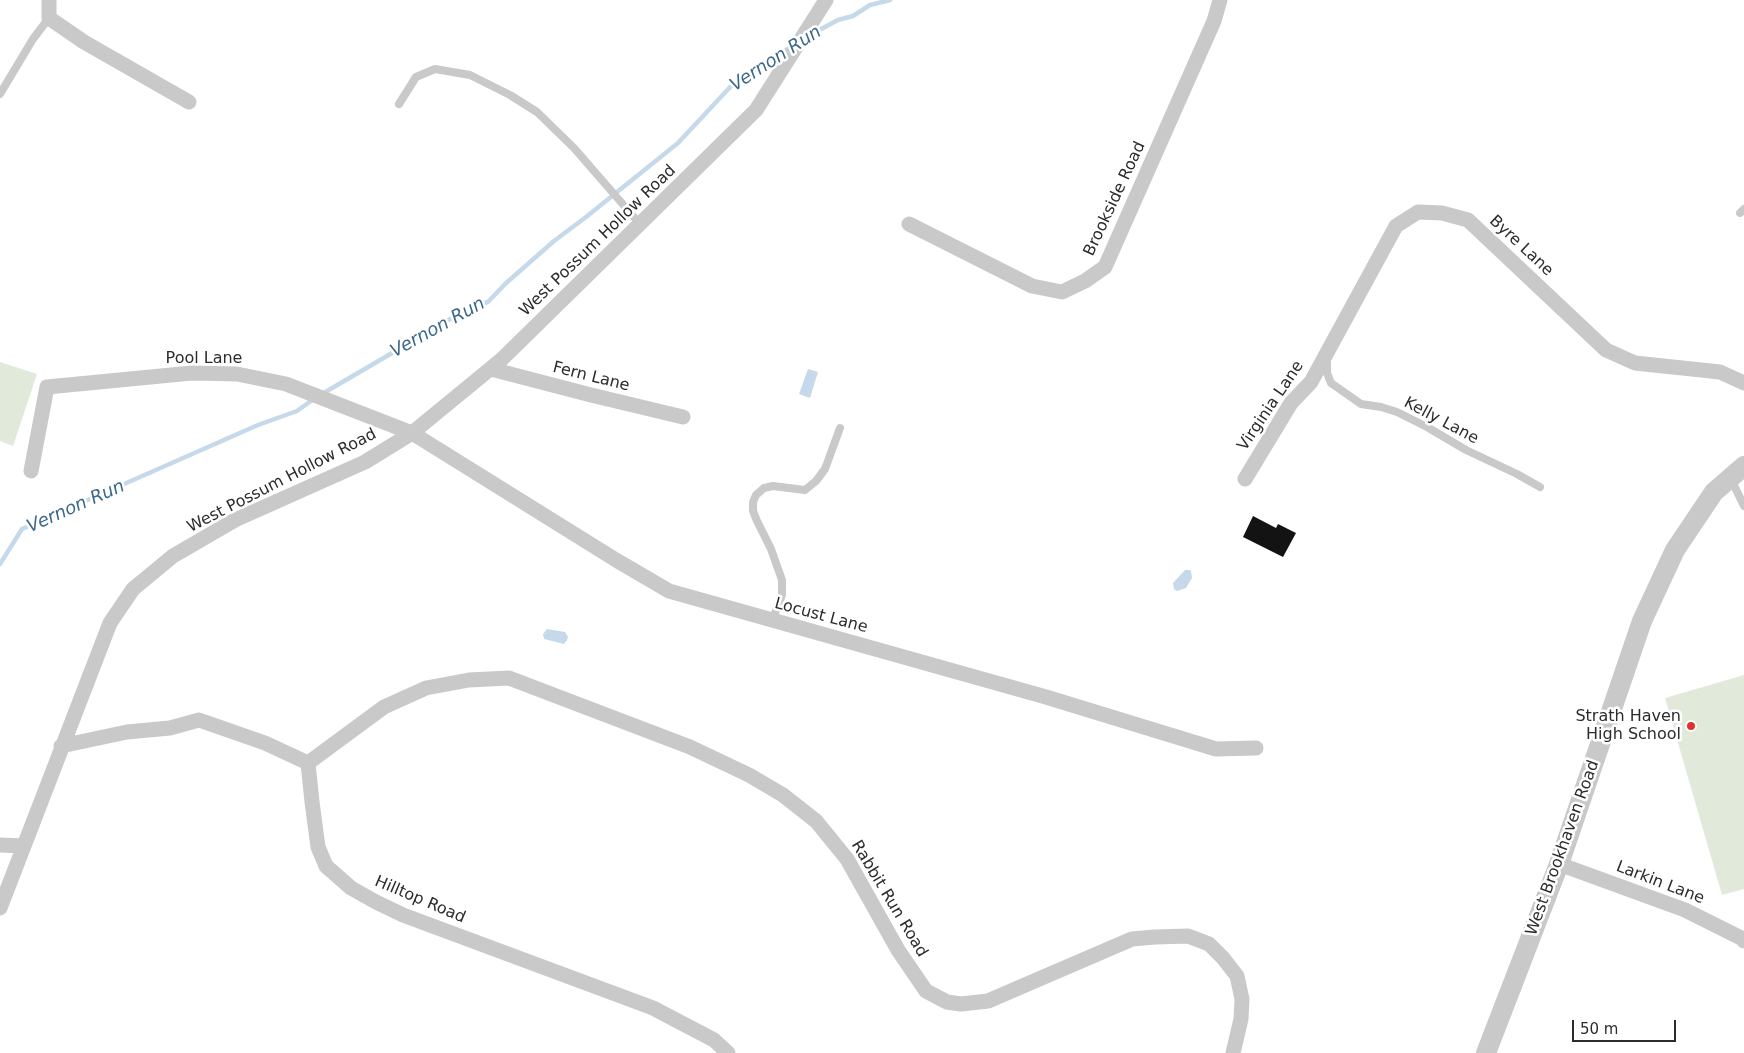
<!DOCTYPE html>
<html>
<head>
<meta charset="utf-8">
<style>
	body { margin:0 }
	#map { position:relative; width:1744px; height:1053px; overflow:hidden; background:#fff; font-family:"DejaVu Sans",sans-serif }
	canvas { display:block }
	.scale { position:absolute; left:1572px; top:1020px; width:104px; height:22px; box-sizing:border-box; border:2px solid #2c2c2c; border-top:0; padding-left:6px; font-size:15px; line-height:18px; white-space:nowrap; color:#2c2c2c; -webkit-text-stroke:4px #fff; paint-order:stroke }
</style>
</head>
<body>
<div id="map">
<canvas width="1744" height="1053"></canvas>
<div class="scale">50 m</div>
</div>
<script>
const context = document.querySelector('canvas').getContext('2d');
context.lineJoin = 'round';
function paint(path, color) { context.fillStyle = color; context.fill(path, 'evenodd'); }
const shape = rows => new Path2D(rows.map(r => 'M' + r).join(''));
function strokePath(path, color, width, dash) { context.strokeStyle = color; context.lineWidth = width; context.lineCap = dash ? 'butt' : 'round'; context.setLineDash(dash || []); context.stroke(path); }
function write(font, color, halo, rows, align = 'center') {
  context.font = font + ' "DejaVu Sans",sans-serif'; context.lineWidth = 5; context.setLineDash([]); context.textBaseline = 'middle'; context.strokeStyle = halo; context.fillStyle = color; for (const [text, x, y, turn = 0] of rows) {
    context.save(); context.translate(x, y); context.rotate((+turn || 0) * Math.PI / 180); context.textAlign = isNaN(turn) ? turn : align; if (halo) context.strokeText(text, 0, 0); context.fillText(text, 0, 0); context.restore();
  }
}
paint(shape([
	[0,362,37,374,13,446,0,441],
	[1744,675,1744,889,1722,895,1665,698]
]), '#e1eada');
paint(shape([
	[808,369,818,372,810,398,799,394],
	[1185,570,1189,570,1191,571,1192,578,1186,588,1177,591,1174,589,1173,583],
	[547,629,565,632,568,637,567,640,564,644,544,639,543,634]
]), '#c6d9ea');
strokePath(shape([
	[810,35,838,20,853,16,870,5,890,0],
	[322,394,469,308,488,302,505,284,554,241,586,217,678,143,732,85,788,49],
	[0,564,22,529,258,425,297,411,315,398]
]), '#c6d9ea', 4.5);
paint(shape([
	[1253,516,1276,528,1278,524,1296,533,1283,557,1243,537]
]), '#131313');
strokePath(shape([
	[0,94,33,39,49,18],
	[399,104,416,77,435,69,470,75,510,95,537,112,574,148,640,224],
	[1740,213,1744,209],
	[1327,360,1327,373,1331,383,1361,404,1381,407,1397,412,1427,427,1466,450,1517,474,1540,487],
	[1731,479,1744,506],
	[772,621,782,595,782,580,771,549,757,521,753,511,753,502,756,495,764,488,773,486,805,490,816,481,825,469,840,428]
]), '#c9c9c9', 8);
strokePath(shape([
	[49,0,49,18,84,42,189,102],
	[909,224,1032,286,1062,292,1085,281,1105,267,1214,21,1220,0],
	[491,369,591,395,683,417],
	[31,471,47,387,192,373,237,374,286,384,412,433,616,560,669,591,1046,697,1216,749,1256,748],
	[1245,479,1291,403,1311,382,1396,226,1418,212,1442,213,1468,220,1606,350,1635,363,1720,372,1744,383],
	[61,746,127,732,170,728,199,720,265,743,308,763],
	[308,763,384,707,426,688,469,680,509,678,690,747,749,775,783,795,816,821,847,859,898,950,926,991,947,1002,961,1004,988,1001,1132,939,1155,937,1188,936,1209,944,1223,958,1237,976,1242,999,1241,1019,1233,1053],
	[308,763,312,802,318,847,326,866,351,888,376,902,403,915,653,1008,714,1040,728,1053],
	[0,845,23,846],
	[1559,864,1685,910,1741,938,1744,941],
	[0,908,110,623,133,589,173,556,235,520,365,462,412,433,501,360,756,110,826,0]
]), '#c9c9c9', 15);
strokePath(shape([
	[1486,1053,1559,864,1642,621,1675,550,1714,492,1744,466]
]), '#c9c9c9', 20);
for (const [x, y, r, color] of [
	[1691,726,5,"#e13131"]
]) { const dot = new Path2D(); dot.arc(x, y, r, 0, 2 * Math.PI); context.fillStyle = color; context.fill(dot); strokePath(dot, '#fff', 2); }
write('16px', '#2c2c2c', '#fff', [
	["Brookside Road",1115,199,-65],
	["West Possum Hollow Road",598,241,-44],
	["Byre Lane",1521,246,43],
	["Pool Lane",204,359],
	["Fern Lane",591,377,14],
	["Virginia Lane",1271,406,-56],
	["Kelly Lane",1441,421,28],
	["West Possum Hollow Road",282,481,-27],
	["Locust Lane",821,616,15],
	["West Brookhaven Road",1563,848,-70],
	["Larkin Lane",1660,883,21],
	["Rabbit Run Road",889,899,59],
	["Hilltop Road",420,900,23]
]);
write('16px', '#2c2c2c', '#fff', [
	["Strath Haven",1681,717],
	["High School",1681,735]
], 'right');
write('italic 18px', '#3d688c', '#fff', [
	["Vernon Run",776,59,-33],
	["Vernon Run",438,328,-29],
	["Vernon Run",76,507,-24]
]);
</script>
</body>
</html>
